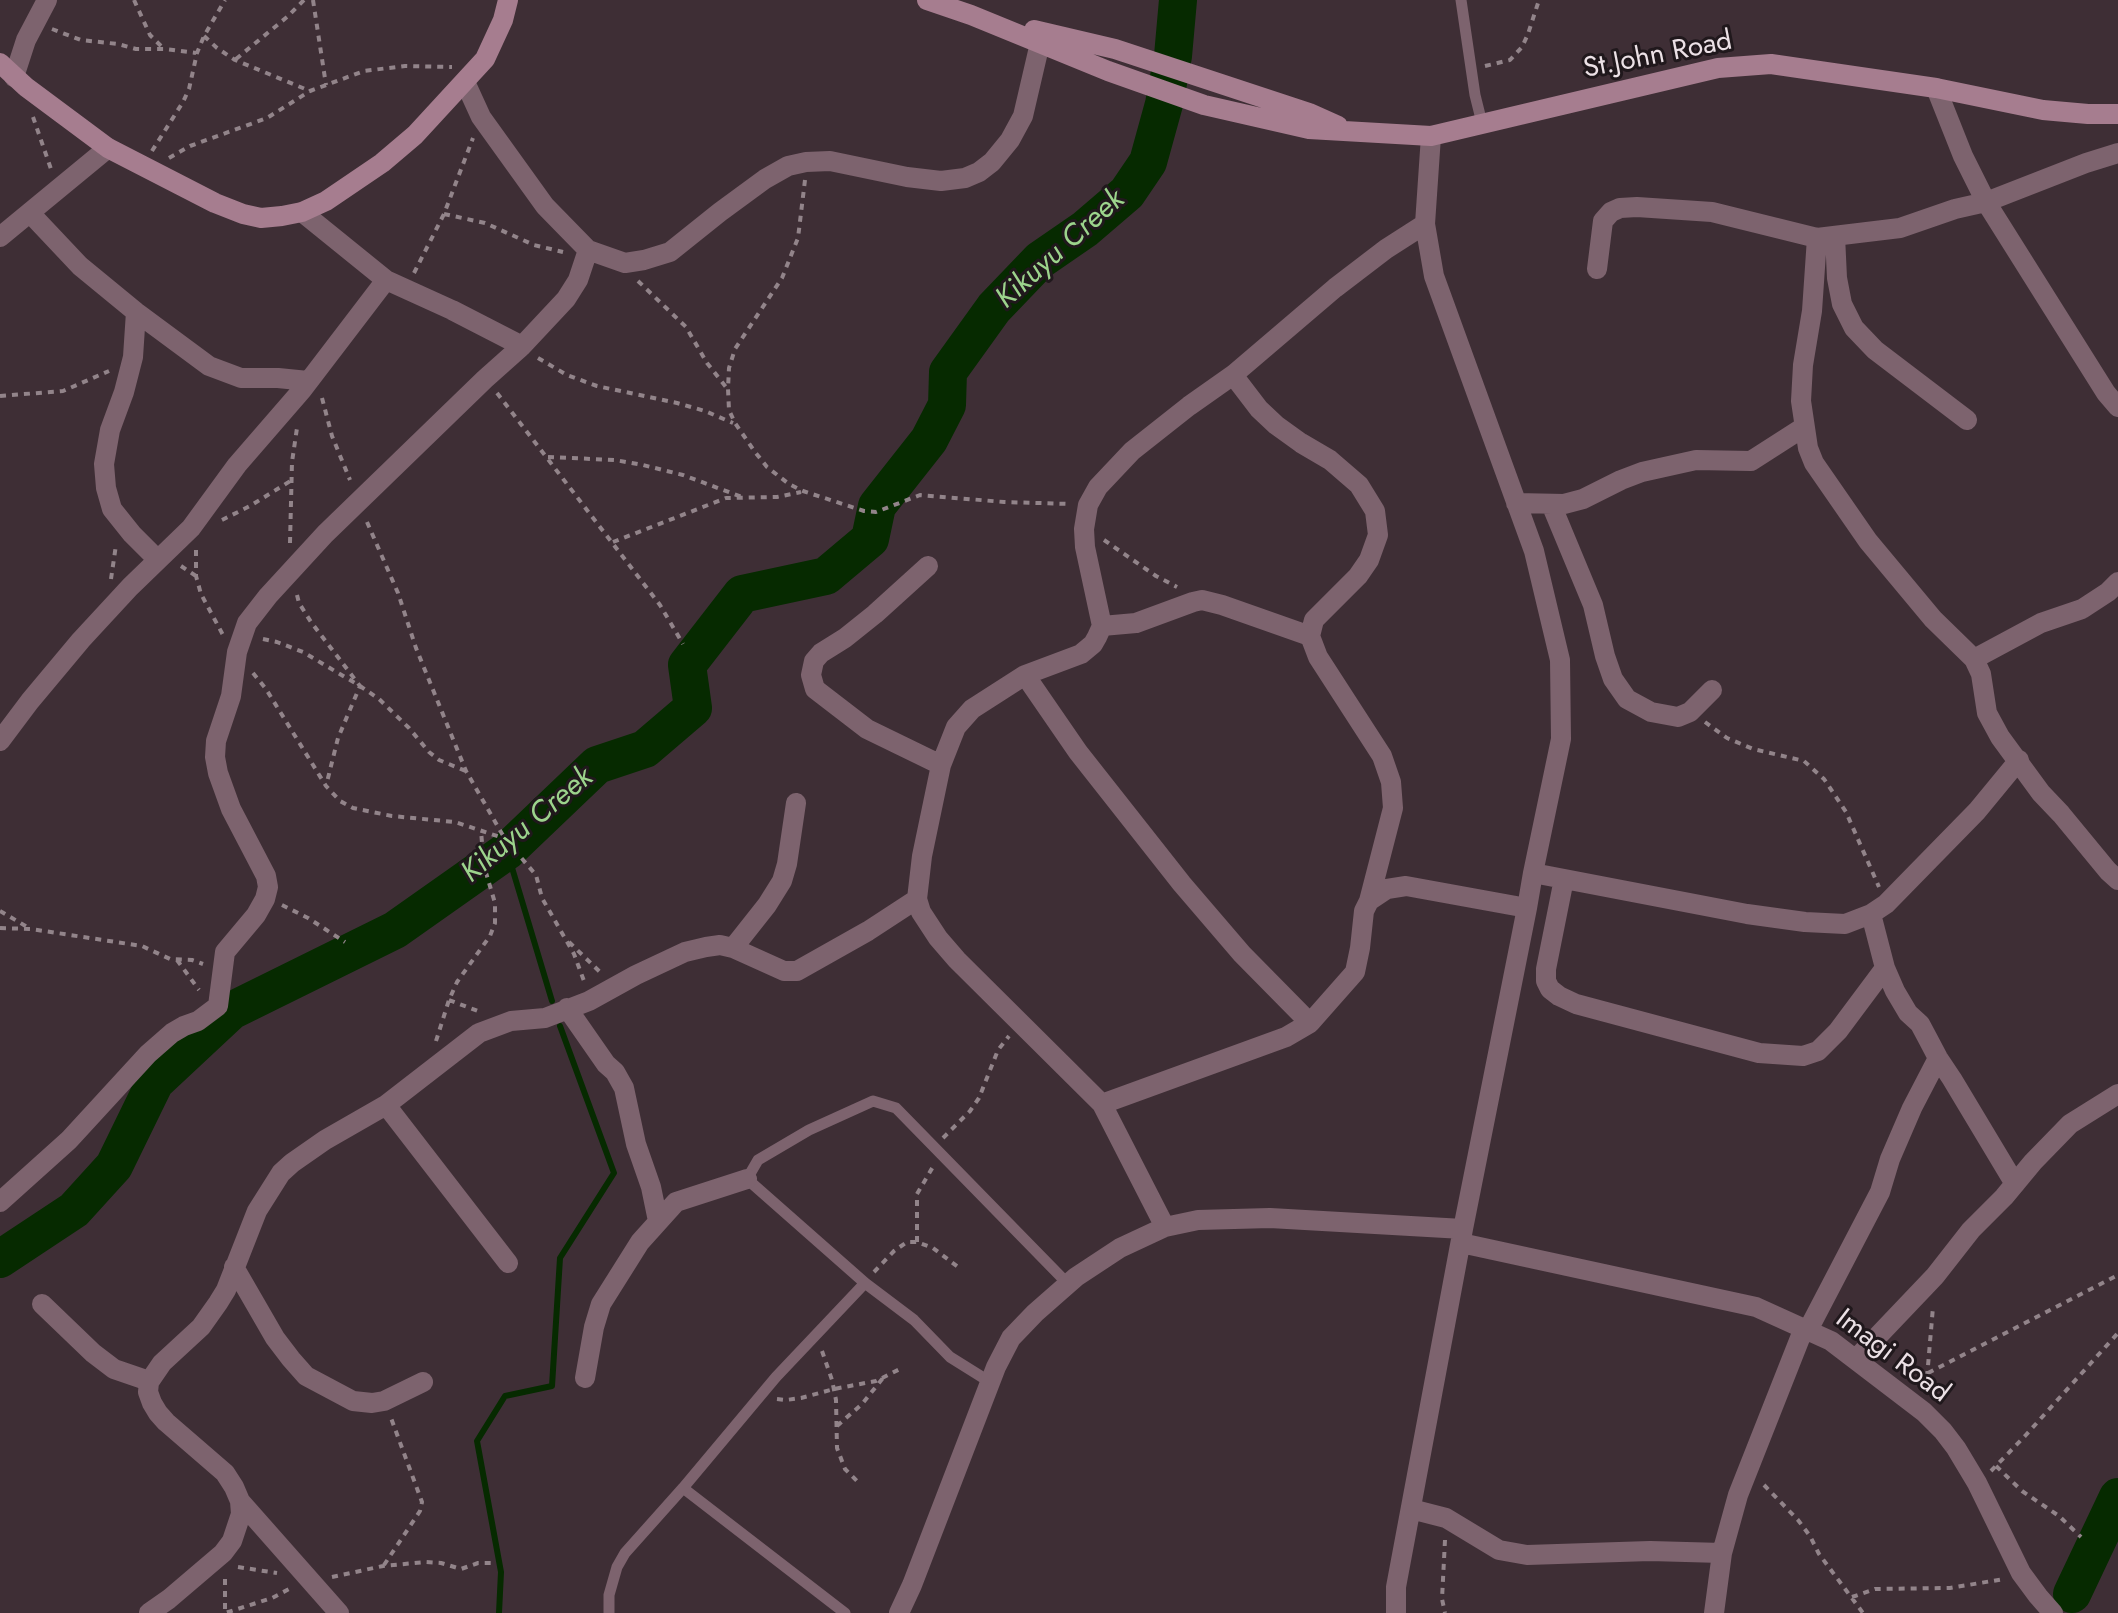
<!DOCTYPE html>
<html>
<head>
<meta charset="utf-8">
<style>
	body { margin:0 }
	canvas { display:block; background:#3e2e35 }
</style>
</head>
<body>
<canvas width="2118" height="1613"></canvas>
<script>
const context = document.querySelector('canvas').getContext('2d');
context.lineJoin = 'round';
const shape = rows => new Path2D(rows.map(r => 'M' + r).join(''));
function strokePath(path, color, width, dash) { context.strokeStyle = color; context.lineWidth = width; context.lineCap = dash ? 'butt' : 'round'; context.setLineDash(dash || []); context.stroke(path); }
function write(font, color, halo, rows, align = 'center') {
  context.font = font + ' Jost,sans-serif'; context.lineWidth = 6; context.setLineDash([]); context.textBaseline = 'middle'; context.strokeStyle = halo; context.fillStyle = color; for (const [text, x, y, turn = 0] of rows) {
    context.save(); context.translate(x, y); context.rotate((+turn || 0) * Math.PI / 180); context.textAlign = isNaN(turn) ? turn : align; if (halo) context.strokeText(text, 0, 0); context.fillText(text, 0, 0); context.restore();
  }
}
strokePath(shape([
	[507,851,552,1001],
	[499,1613,501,1572,477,1441,505,1396,552,1386,560,1258,614,1173,560,1026]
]), '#062a00', 6);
strokePath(shape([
	[0,1259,74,1210,114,1166,155,1082,231,1011,395,930,507,851,597,765,645,749,693,708,687,665,742,594,826,576,870,539,877,506,929,440,947,405,948,372,994,308,1040,260,1085,229,1127,193,1148,162,1164,104,1173,56,1178,0],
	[2072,1594,2118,1497]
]), '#062a00', 38);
strokePath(shape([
	[134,0,150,35,163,48],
	[313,0,326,85],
	[52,29,81,40,118,44,136,49,165,49,196,53],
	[204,36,217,48,235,60,310,91],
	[236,59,287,17,304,0],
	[1485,66,1510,60,1522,47,1528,34,1539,0],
	[33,117,51,169],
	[152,151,183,102,189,89,197,53,204,36,225,0],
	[169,158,190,146,267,118,310,91,364,71,405,66,452,67],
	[805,180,798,238,782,278,735,349,729,368,728,389,729,410,735,423,755,452,767,467,789,484,803,491,864,511,876,512,920,495,1004,502,1071,504],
	[444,214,485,223,534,245,563,252],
	[414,273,444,214,473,138],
	[638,281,686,327,707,363,726,387],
	[538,358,567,375,597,386,677,403,705,411,733,423],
	[497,393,660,605,683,644],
	[0,396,63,391,109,371],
	[322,398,332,436,350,480],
	[548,457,615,460,643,465,683,475,742,497],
	[222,520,250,506,292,480],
	[367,522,398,593,416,648,466,771,505,839,536,875,542,898,574,954,584,981],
	[1104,540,1156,576,1177,587],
	[613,542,726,498,777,497,801,492],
	[290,543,292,462,297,428],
	[196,550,196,576,201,594,223,635],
	[181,566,196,576],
	[111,579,116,545],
	[297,595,299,603,311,622,360,686,338,738,326,786],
	[263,639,277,642,303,652,360,686,379,699,409,728,429,752,439,760,466,771],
	[253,673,266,689,326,786,340,801,353,808,392,816,455,822,503,838],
	[1705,722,1727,738,1753,749,1804,761,1824,779,1846,812,1879,887],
	[282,905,308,918,345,942],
	[0,911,29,928],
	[0,928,31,929,142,946,170,959,192,960,203,964],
	[569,942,600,972],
	[177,960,199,990],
	[449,1000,478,1011],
	[436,1041,449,1000,457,982,490,936,495,923,495,903,484,866,481,831],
	[943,1138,970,1111,979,1098,998,1050,1009,1036],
	[917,1242,917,1194,934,1165],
	[874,1272,894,1251,907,1242,917,1242,933,1248,958,1267],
	[822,1351,832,1380,836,1400,837,1448,845,1469,858,1482],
	[1928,1373,2118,1275],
	[1926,1389,1933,1307],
	[777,1399,786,1400,801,1398,834,1389,876,1381,902,1368],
	[837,1426,862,1404,883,1378],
	[1996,1466,2022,1491,2059,1516,2081,1537],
	[1991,1471,2025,1436,2118,1333],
	[1764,1485,1798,1520,1810,1536,1819,1554,1863,1613],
	[1445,1540,1442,1599,1445,1613],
	[384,1565,420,1511,422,1502,391,1418],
	[238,1567,277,1573],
	[332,1577,383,1566,426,1562,441,1563,461,1569,478,1563,493,1563],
	[225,1579,225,1613,272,1598,293,1587],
	[1852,1597,1875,1589,1950,1588,2004,1579]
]), '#92848a', 4, [6, 6]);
strokePath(shape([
	[1461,0,1475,95,1482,123],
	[865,1283,747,1179,758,1160,809,1130,873,1101,896,1108,1068,1284],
	[683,1488,845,1613],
	[609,1613,609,1595,617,1567,625,1553,683,1488,776,1377,865,1283,914,1320,950,1357,990,1382]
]), '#7d636e', 11);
strokePath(shape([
	[14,77,26,40,47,0],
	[465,82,481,117,545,206,588,250,625,263,644,260,670,252,720,212,765,179,788,166,806,162,830,161,907,177,941,181,965,178,979,172,992,162,1010,140,1023,116,1040,43],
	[1936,88,1963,156,1986,202,2106,393,2118,407],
	[302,212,386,280,452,310,522,346],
	[30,213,80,266,136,312,209,366,241,378,278,378,308,381],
	[1835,236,1837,278,1842,304,1854,328,1875,350,1967,420],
	[0,237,108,148],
	[1817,238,1812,311,1803,365,1801,401,1808,448,1814,463,1868,541,1933,619,1974,659,1981,674,1987,713,2000,737,2041,793,2061,814,2108,871,2118,880],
	[1597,269,1603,221,1611,212,1620,208,1637,207,1712,212,1817,238,1900,228,1955,209,1986,202,2086,163,2118,153],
	[136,312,133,357,124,392,110,430,104,464,106,488,112,509,132,534,158,560],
	[1233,375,1259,409,1276,425,1301,443,1330,460,1359,485,1375,511,1378,535,1369,560,1358,576,1314,620,1310,636,1318,657,1382,756,1391,782,1393,808,1369,901],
	[1516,503,1564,504,1583,499,1621,480,1642,472,1696,460,1751,461,1804,427],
	[1551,504,1593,605,1605,656,1613,679,1627,699,1651,712,1678,717,1690,712,1712,690],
	[928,566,875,614,845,638,821,653,814,661,811,675,815,689,867,729,941,765],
	[1102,626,1136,623,1193,602,1202,600,1222,605,1310,636],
	[1974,659,2041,623,2082,609,2108,592,2118,582],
	[1025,675,1078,752,1182,884,1242,954,1310,1023],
	[0,741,30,701,81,640,130,587,191,528,237,465,302,390,386,280],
	[1533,873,1747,914,1805,922,1845,924,1871,914,1886,904,1977,811,2019,760],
	[1564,879,1546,969,1546,981,1550,989,1559,996,1576,1004,1759,1053,1803,1056,1818,1051,1838,1031,1885,968],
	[1871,914,1885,968,1895,991,1908,1013,1920,1024,1928,1039,1938,1058,1952,1079,2015,1184],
	[733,948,767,905,782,881,787,864,796,803],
	[567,1008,606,1064,615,1072,624,1088,636,1144,651,1187,658,1221],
	[1102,1104,1286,1037,1310,1023,1355,972,1360,948,1364,911,1369,901,1387,889,1406,886,1527,908],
	[386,1105,508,1263],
	[0,1202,69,1140,148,1054,172,1033,184,1026,198,1021,218,1006,225,952,256,915,265,899,268,887,266,876,231,809,218,773,215,757,216,741,231,696,237,652,247,623,268,596,325,534,485,379,522,346,566,299,578,280,588,250],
	[1165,1227,1102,1104,957,960,938,938,921,912,917,899,922,856,941,765,956,727,972,709,1025,675,1081,654,1093,644,1097,637,1102,626,1085,547,1084,529,1088,505,1098,487,1132,451,1189,406,1233,375,1335,288,1386,249,1425,224],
	[1461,1243,1756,1307,1831,1341,1924,1412,1943,1431,1956,1448,1977,1483,2021,1573,2038,1596,2053,1613],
	[234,1267,275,1338,291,1359,306,1376,353,1401,372,1403,384,1401,423,1382],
	[42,1304,93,1353,114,1369,149,1381],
	[1808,1330,1880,1192,1890,1159,1912,1108,1938,1058],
	[1856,1359,1935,1276,1971,1230,2004,1197,2033,1162,2070,1124,2118,1094],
	[585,1378,594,1327,601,1304,640,1242,676,1202,747,1179],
	[240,1501,339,1613],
	[1411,1509,1446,1518,1499,1550,1527,1555,1650,1551,1722,1553],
	[149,1613,169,1599,223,1553,232,1541,241,1514,240,1501,234,1487,225,1473,166,1422,158,1413,152,1403,148,1392,149,1382,162,1363,201,1327,218,1303,226,1290,257,1211,281,1173,292,1163,325,1140,386,1105,479,1033,511,1021,545,1018,589,1001,636,975,685,952,706,947,720,945,733,948,784,971,797,971,868,931,917,899],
	[899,1613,912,1585,996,1367,1011,1338,1035,1313,1076,1277,1120,1248,1165,1227,1198,1220,1270,1218,1463,1229],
	[1396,1613,1396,1587,1463,1229,1527,908,1533,873,1561,739,1560,660,1534,551,1434,276,1425,224,1431,136],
	[1714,1613,1722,1553,1738,1495,1804,1328]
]), '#7d636e', 20);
strokePath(shape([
	[927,0,971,15,1108,71,1204,105,1309,129,1431,136,1718,68,1771,64,1936,88,2043,110,2088,114,2118,114],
	[1034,30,1115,49,1309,113,1338,126],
	[0,63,26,87,108,148,215,203,243,214,261,218,282,216,302,212,326,201,382,163,415,135,485,59,503,20,508,0]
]), '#a67d8f', 20);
write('28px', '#ece1e6', '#20181c', [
	["St.John Road",1658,56,-11],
	["Imagi Road",1892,1357,37]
]);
write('italic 30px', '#9cd48c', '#20181c', [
	["Kikuyu Creek",1061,250,-42],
	["Kikuyu Creek",528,826,-40]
]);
</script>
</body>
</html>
